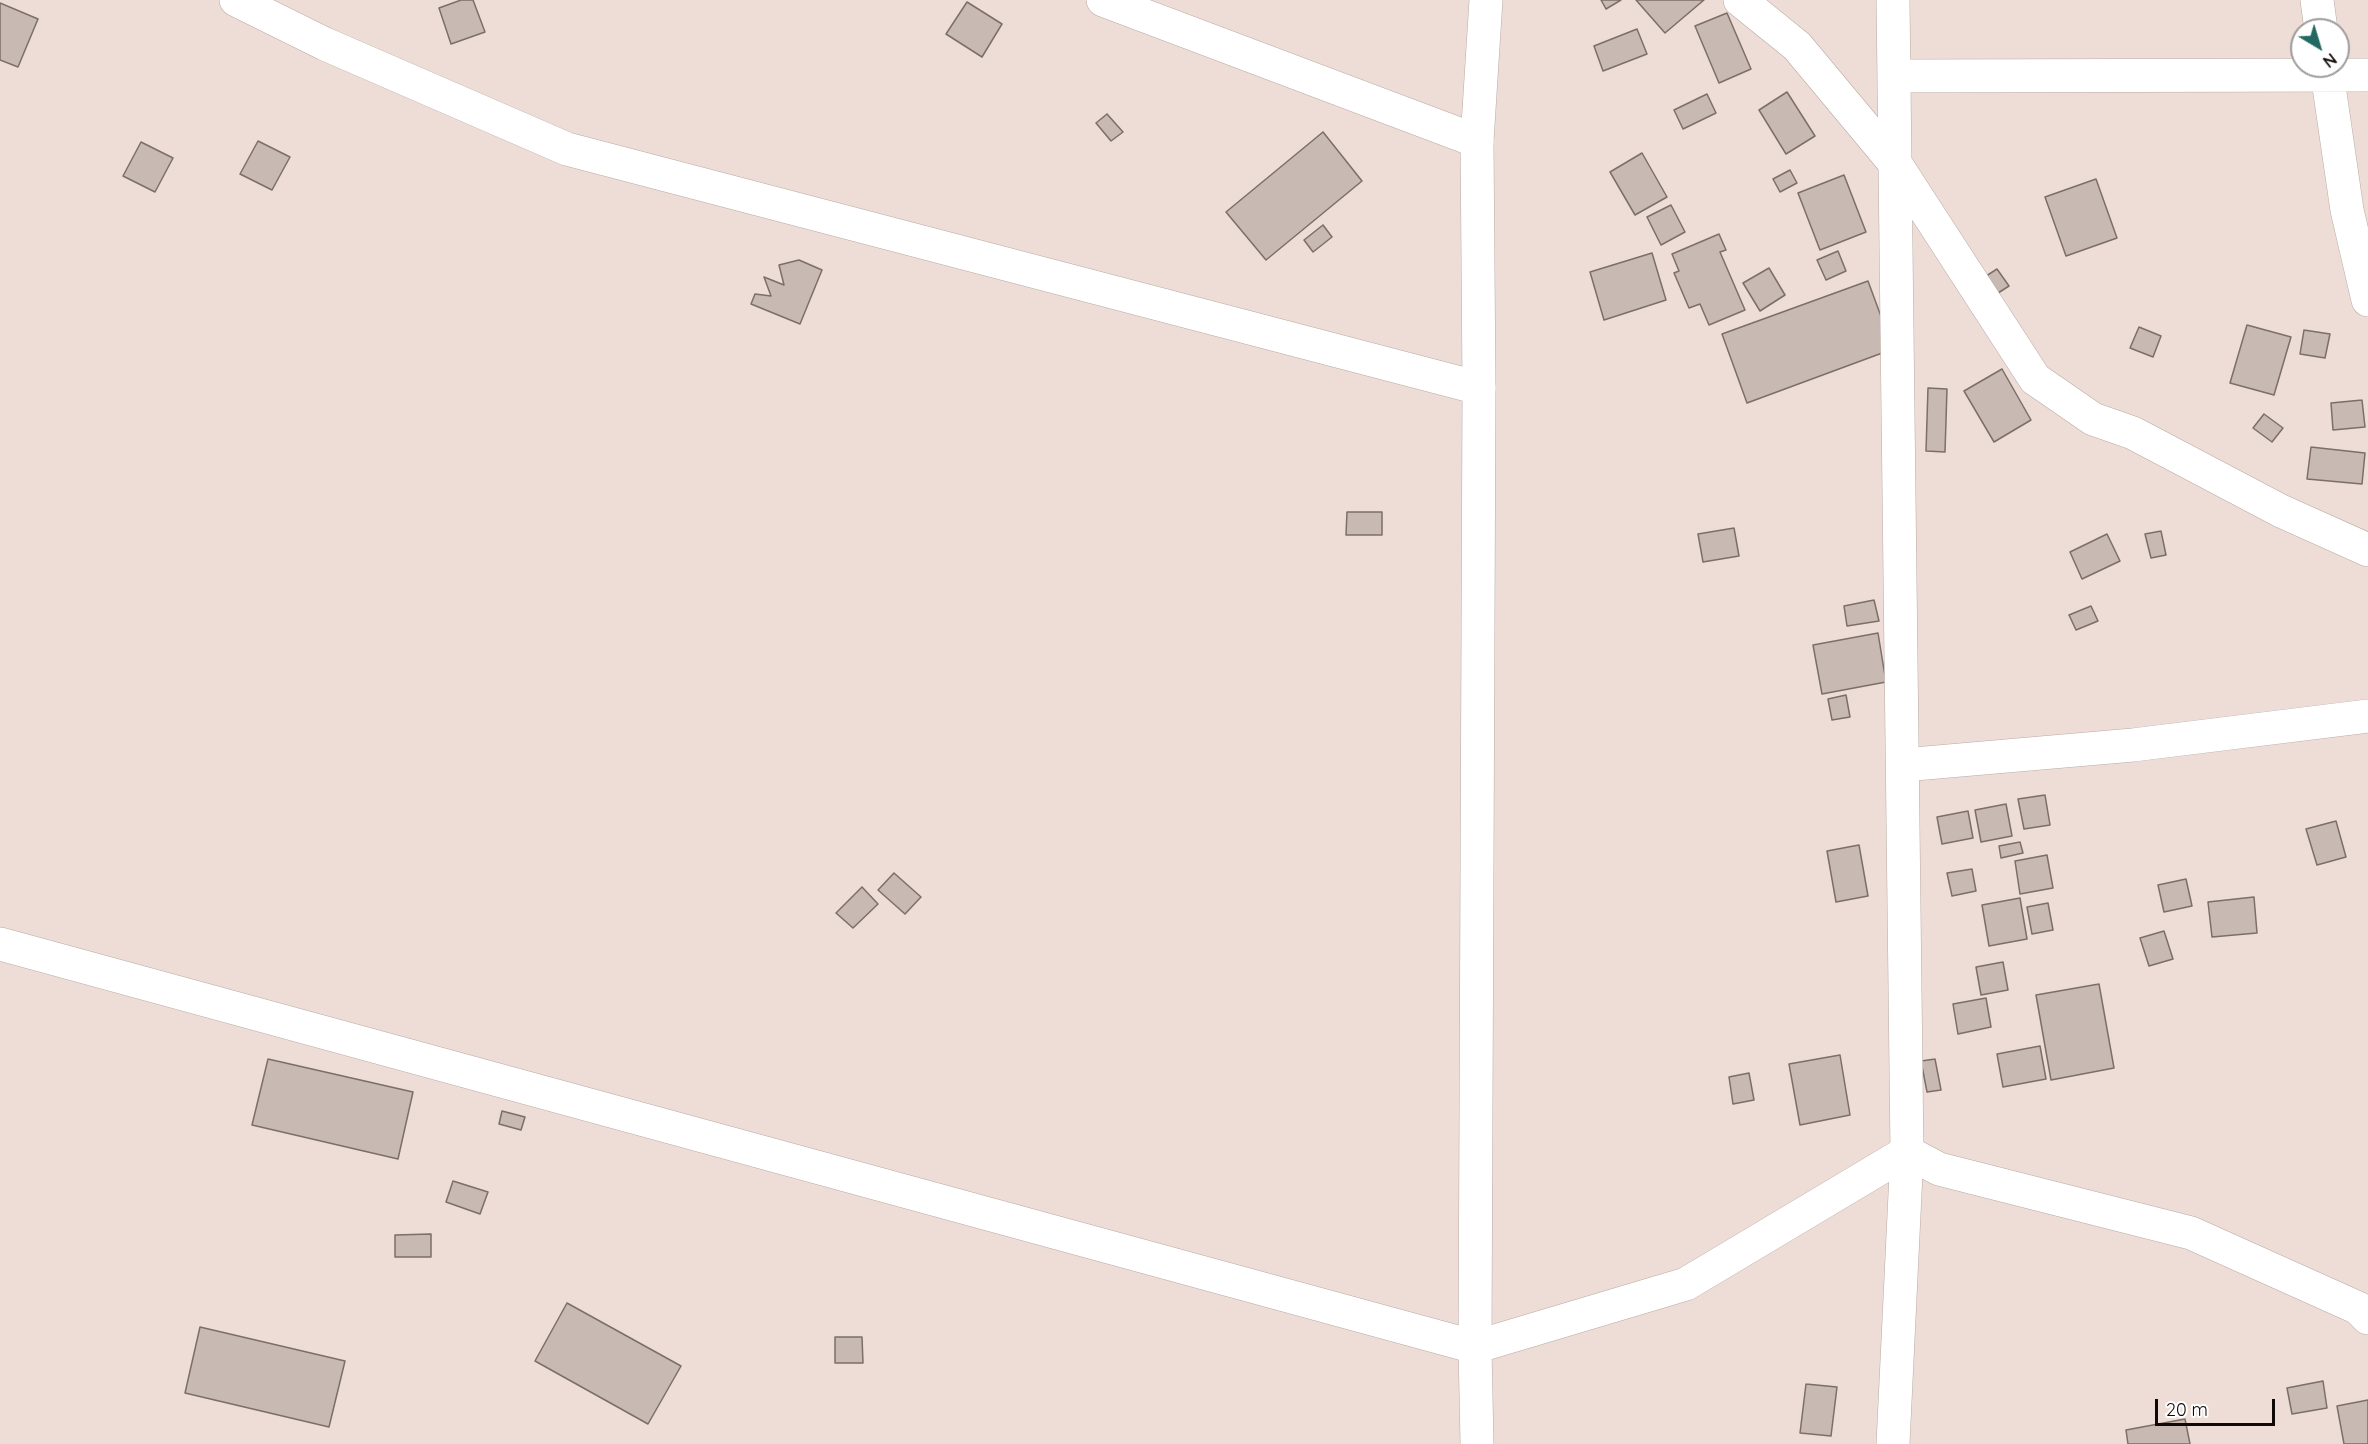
<!DOCTYPE html>
<html>
<head>
<meta charset="utf-8">
<style>
	body { margin:0 }
	#map { position:relative; width:2368px; height:1444px; overflow:hidden; background:#edddd6; font-family:Quicksand,sans-serif }
	canvas { display:block }
	.north { position:absolute; left:2290px; top:18px; width:60px; height:60px; box-sizing:border-box; background:#fff; border:2px solid #9f9d9c; border-radius:50%; rotate:142deg; font-size:16px; font-weight:700; line-height:24px; text-align:center; color:#0f0a08 }
	.north::after { content:''; display:block; margin:auto; width:21px; height:27px; background:#226a61; clip-path:polygon(50% 0,100% 100%,50% 72%,0 100%) }
	.scale { position:absolute; left:2155px; top:1399px; width:120px; height:27px; box-sizing:border-box; border:3px solid #0f0a08; border-top:0; padding-left:8px; font-size:18px; line-height:21px; white-space:nowrap; color:#0f0a08; -webkit-text-stroke:4px #fff; paint-order:stroke }
</style>
</head>
<body>
<div id="map">
<canvas width="2368" height="1444"></canvas>
<div class="north">N</div>
<div class="scale">20 m</div>
</div>
<script>
const context = document.querySelector('canvas').getContext('2d');
context.lineJoin = 'round';
function paint(path, color) { context.fillStyle = color; context.fill(path, 'evenodd'); }
const shape = rows => new Path2D(rows.map(r => 'M' + r).join(''));
function strokePath(path, color, width, dash) { context.strokeStyle = color; context.lineWidth = width; context.lineCap = dash ? 'butt' : 'round'; context.setLineDash(dash || []); context.stroke(path); }
const building = shape([
	[461,0,473,0,485,32,451,44,439,8,461,0],
	[1601,0,1621,0,1606,9,1601,0],
	[1636,0,1704,0,1665,33,1636,0],
	[967,2,1002,24,982,57,946,34,967,2],
	[0,3,38,19,18,67,0,60,0,3],
	[1727,13,1751,69,1719,83,1695,26,1727,13],
	[1637,29,1647,54,1603,71,1594,46,1637,29],
	[1787,92,1815,136,1786,154,1759,110,1787,92],
	[1707,94,1716,113,1683,129,1674,110,1707,94],
	[1107,114,1123,132,1111,141,1096,123,1107,114],
	[1323,132,1362,181,1266,260,1226,212,1323,132],
	[258,141,290,157,272,190,240,174,258,141],
	[141,142,173,158,155,192,123,176,141,142],
	[1642,153,1667,197,1635,215,1610,172,1642,153],
	[1790,170,1797,183,1780,192,1773,179,1790,170],
	[1844,175,1866,232,1820,250,1798,193,1844,175],
	[2096,179,2117,238,2066,256,2045,197,2096,179],
	[1671,205,1685,232,1661,245,1647,217,1671,205],
	[1323,225,1332,237,1313,252,1304,240,1323,225],
	[1719,234,1726,250,1720,252,1745,310,1709,325,1700,304,1689,308,1674,273,1679,271,1672,254,1719,234],
	[1838,251,1846,271,1826,280,1817,260,1838,251],
	[1652,253,1666,300,1604,320,1590,272,1652,253],
	[799,260,822,270,800,324,751,304,755,294,771,296,764,277,784,285,779,265,799,260],
	[1769,268,1785,295,1760,311,1743,283,1769,268],
	[1997,269,2009,286,1995,295,1983,278,1997,269],
	[1868,281,1893,349,1747,403,1722,334,1868,281],
	[2247,325,2291,337,2274,395,2230,383,2247,325],
	[2139,327,2161,336,2153,357,2130,348,2139,327],
	[2304,330,2330,334,2325,358,2300,354,2304,330],
	[2002,369,2031,420,1994,442,1964,391,2002,369],
	[1928,388,1947,389,1945,452,1926,451,1928,388],
	[2362,400,2365,427,2333,430,2331,403,2362,400],
	[2264,414,2283,428,2272,442,2253,428,2264,414],
	[2311,447,2365,453,2362,484,2307,479,2311,447],
	[1347,512,1382,512,1382,535,1346,535,1347,512],
	[1734,528,1739,556,1703,562,1698,534,1734,528],
	[2161,531,2166,555,2151,558,2145,534,2161,531],
	[2107,534,2120,561,2082,579,2070,552,2107,534],
	[1874,600,1879,621,1847,626,1844,606,1874,600],
	[2091,606,2098,621,2076,630,2069,615,2091,606],
	[1878,633,1886,682,1822,694,1813,645,1878,633],
	[1846,695,1850,717,1832,720,1828,699,1846,695],
	[2045,795,2050,825,2024,829,2018,799,2045,795],
	[2006,804,2012,836,1981,842,1975,810,2006,804],
	[1968,811,1973,838,1942,844,1937,817,1968,811],
	[2336,821,2346,857,2317,865,2306,829,2336,821],
	[2020,842,2023,853,2001,858,1999,846,2020,842],
	[1859,845,1868,896,1836,902,1827,851,1859,845],
	[2047,855,2053,888,2020,894,2015,861,2047,855],
	[1972,869,1976,891,1952,896,1947,873,1972,869],
	[894,873,921,897,905,914,878,890,894,873],
	[2186,879,2192,906,2164,912,2158,885,2186,879],
	[862,887,878,904,853,928,836,913,862,887],
	[2254,897,2257,933,2212,937,2208,902,2254,897],
	[2020,898,2027,939,1989,946,1982,905,2020,898],
	[2048,903,2053,930,2032,934,2027,907,2048,903],
	[2164,931,2173,959,2149,966,2140,938,2164,931],
	[2003,962,2008,990,1981,995,1976,967,2003,962],
	[2099,984,2114,1068,2051,1080,2036,995,2099,984],
	[1986,998,1991,1027,1958,1034,1953,1004,1986,998],
	[2040,1046,2046,1079,2003,1087,1997,1054,2040,1046],
	[1840,1055,1850,1115,1800,1125,1789,1064,1840,1055],
	[268,1059,413,1092,398,1159,252,1125,268,1059],
	[1935,1059,1941,1090,1927,1092,1921,1061,1935,1059],
	[1749,1073,1754,1100,1733,1104,1729,1077,1749,1073],
	[502,1111,525,1117,521,1130,499,1124,502,1111],
	[453,1181,488,1192,480,1214,446,1202,453,1181],
	[431,1234,431,1257,395,1257,395,1235,431,1234],
	[567,1303,681,1366,648,1424,535,1361,567,1303],
	[200,1327,345,1361,329,1427,185,1393,200,1327],
	[835,1337,862,1337,863,1363,835,1363,835,1337],
	[2323,1381,2327,1408,2292,1414,2287,1388,2323,1381],
	[1806,1384,1837,1387,1831,1436,1800,1433,1806,1384],
	[2368,1400,2368,1444,2344,1444,2337,1406,2368,1400],
	[2185,1419,2190,1444,2128,1444,2126,1430,2185,1419]
]);
paint(building, '#c8b9b2');
strokePath(building, '#7c6e68', 1.5);
const minor = shape([
	[236,0,325,44,567,149,1479,388],
	[1103,0,1477,141],
	[1740,0,1797,46,1897,166,2035,379,2093,419,2133,433,2281,511,2368,550],
	[2317,0,2321,30],
	[2326,66,2347,210,2368,300],
	[1895,76,2368,75],
	[1903,765,2133,745,2368,716],
	[0,944,1475,1347,1686,1284,1907,1152,1939,1169,2191,1233,2358,1308,2368,1318],
	[1893,1444,1907,1152,1893,0]
]);
const tertiary = shape([
	[1477,1444,1475,1347,1479,388,1477,141,1486,0]
]);
strokePath(minor, '#b9aaa4', 34);
strokePath(tertiary, '#b9aaa4', 34);
strokePath(minor, '#fff', 33);
strokePath(tertiary, '#fff', 33);
</script>
</body>
</html>
